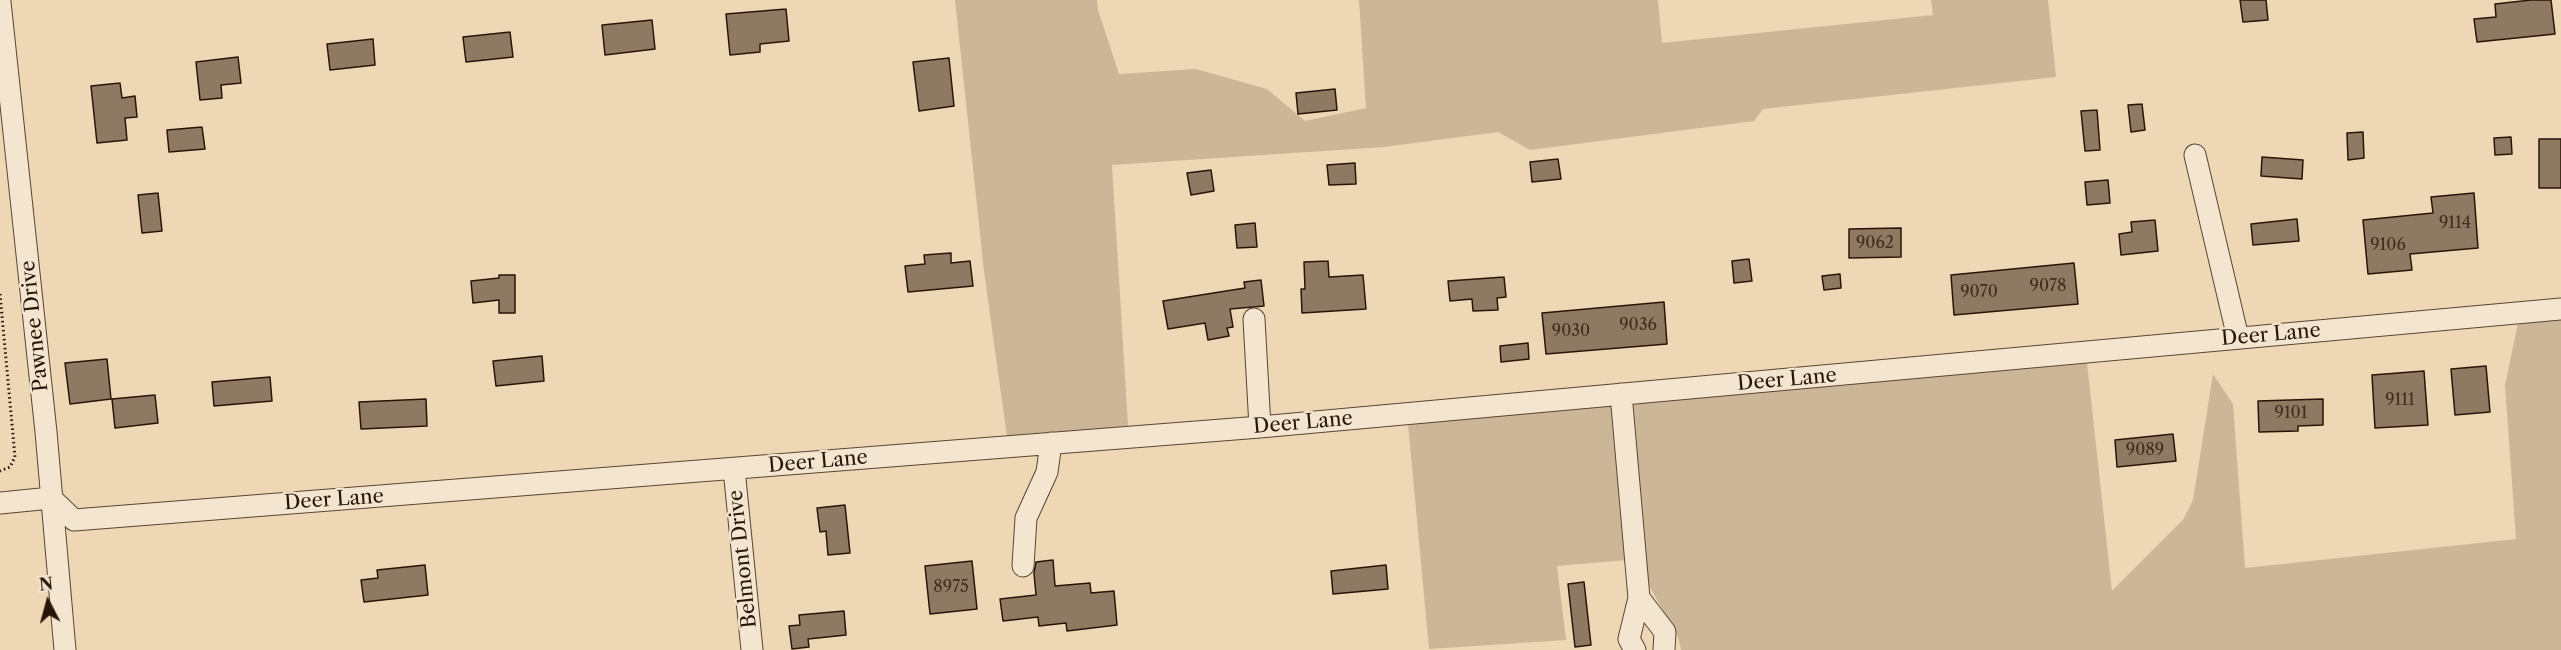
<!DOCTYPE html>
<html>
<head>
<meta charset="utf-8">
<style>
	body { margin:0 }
	#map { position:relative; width:2561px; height:650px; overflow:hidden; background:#edd7b5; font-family:"Libre Caslon Text",serif }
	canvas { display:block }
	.north { position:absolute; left:18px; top:572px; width:60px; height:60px; -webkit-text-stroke:4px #f3e5cf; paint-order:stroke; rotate:354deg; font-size:16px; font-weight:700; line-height:24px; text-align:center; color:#281508 }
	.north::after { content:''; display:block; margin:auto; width:21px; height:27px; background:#281508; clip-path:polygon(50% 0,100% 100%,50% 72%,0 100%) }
</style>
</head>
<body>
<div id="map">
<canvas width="2561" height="650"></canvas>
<div class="north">N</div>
</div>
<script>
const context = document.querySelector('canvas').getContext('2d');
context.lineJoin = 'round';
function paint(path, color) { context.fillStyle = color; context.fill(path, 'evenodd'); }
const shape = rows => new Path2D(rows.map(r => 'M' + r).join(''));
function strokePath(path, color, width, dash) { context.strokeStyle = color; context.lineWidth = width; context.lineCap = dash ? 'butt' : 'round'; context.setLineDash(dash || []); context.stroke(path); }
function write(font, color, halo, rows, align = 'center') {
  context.font = font + ' "Libre Caslon Text",serif'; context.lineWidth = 4.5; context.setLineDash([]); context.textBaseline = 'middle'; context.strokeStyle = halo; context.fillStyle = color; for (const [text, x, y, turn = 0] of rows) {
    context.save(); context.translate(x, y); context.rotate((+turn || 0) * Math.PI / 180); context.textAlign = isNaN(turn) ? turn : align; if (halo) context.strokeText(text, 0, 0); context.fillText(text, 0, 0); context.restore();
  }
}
paint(shape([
	[955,0,1097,0,1098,10,1119,74,1196,69,1267,89,1305,121,1366,108,1359,0,1658,0,1662,43,1933,15,1931,0,2048,0,2056,77,1763,109,1754,121,1530,150,1498,132,1384,147,1112,165,1128,426,1007,437,984,271],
	[2561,319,2561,650,1681,650,1678,637,1648,584,1631,404,2087,363,2112,591,2183,520,2193,500,2213,374,2233,404,2245,568,2516,539,2505,385,2518,323],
	[1613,405,1627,560,1557,566,1566,640,1429,649,1408,424]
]), '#ccb698');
const building = shape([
	[2240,0,2266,0,2268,20,2243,22,2240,0],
	[2531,0,2551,0,2555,34,2477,42,2474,19,2496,17,2495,4,2531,0],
	[786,9,789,41,760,44,760,52,730,55,726,14,786,9],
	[652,20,655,49,605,55,602,25,652,20],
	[510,32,513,57,466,62,463,37,510,32],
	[373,39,375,65,330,70,327,44,373,39],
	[238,57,241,83,221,85,222,98,200,100,196,62,238,57],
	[949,58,954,106,919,111,913,62,949,58],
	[120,83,122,98,135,96,137,117,125,118,127,140,97,143,91,86,120,83],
	[1335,89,1337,110,1298,114,1296,93,1335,89],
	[2142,104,2145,130,2131,132,2128,105,2142,104],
	[2097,110,2100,150,2085,151,2081,111,2097,110],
	[202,127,205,149,169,152,167,130,202,127],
	[2363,132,2364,158,2348,160,2347,133,2363,132],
	[2511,137,2512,154,2495,155,2494,138,2511,137],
	[2539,139,2561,139,2561,188,2539,188,2539,139],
	[2262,157,2303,160,2302,179,2261,176,2262,157],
	[1558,159,1561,179,1532,182,1530,162,1558,159],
	[1355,163,1356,184,1329,185,1327,165,1355,163],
	[1211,170,1214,191,1191,195,1187,173,1211,170],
	[2108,180,2110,203,2087,205,2085,182,2108,180],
	[158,193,162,231,142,233,138,195,158,193],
	[2474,193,2478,248,2410,254,2412,270,2368,274,2363,220,2433,213,2431,197,2474,193],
	[2297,219,2299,241,2253,245,2251,224,2297,219],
	[2155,220,2158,251,2121,255,2119,234,2132,232,2131,222,2155,220],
	[1255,223,1257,247,1237,248,1235,225,1255,223],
	[1901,228,1901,257,1849,258,1849,229,1901,228],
	[951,253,951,263,970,261,973,286,908,292,905,266,925,264,924,255,951,253],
	[1749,259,1752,281,1734,283,1732,261,1749,259],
	[1328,261,1329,277,1363,275,1366,309,1302,313,1301,289,1305,289,1304,262,1328,261],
	[2074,263,2078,304,1954,315,1951,275,2074,263],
	[1840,274,1841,288,1824,290,1822,276,1840,274],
	[499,275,515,275,515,313,499,313,499,300,473,303,471,281,499,278,499,275],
	[1504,277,1506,297,1497,298,1498,310,1473,311,1472,299,1450,301,1448,281,1504,277],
	[1261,280,1264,306,1230,309,1233,327,1227,328,1229,336,1208,340,1205,323,1168,329,1163,301,1245,288,1244,282,1261,280],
	[1664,302,1667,344,1546,354,1542,313,1664,302],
	[1528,343,1529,359,1501,362,1500,346,1528,343],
	[542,356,544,381,496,386,493,361,542,356],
	[107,359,111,399,70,404,65,363,107,359],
	[2486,366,2490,412,2455,415,2451,369,2486,366],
	[2424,371,2428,425,2375,428,2372,375,2424,371],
	[270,377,272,401,214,406,212,382,270,377],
	[155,395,158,423,115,428,112,399,155,395],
	[426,399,427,426,361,429,359,402,426,399],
	[2323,399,2323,425,2298,426,2298,431,2259,432,2258,401,2323,399],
	[2173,434,2176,461,2117,467,2115,440,2173,434],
	[845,505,850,553,828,555,826,531,820,532,817,508,845,505],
	[1053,560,1055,586,1090,583,1091,593,1114,591,1117,625,1067,631,1066,623,1039,626,1038,617,1003,621,1000,599,1036,595,1034,573,1036,562,1053,560],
	[972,561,977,609,930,614,925,566,972,561],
	[425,565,428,595,364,602,361,580,378,578,377,570,425,565],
	[1386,565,1388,589,1333,594,1331,571,1386,565],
	[1584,582,1591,645,1575,647,1568,584,1584,582],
	[844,611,846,635,808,639,809,647,792,649,789,626,800,625,799,615,844,611]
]);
paint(building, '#8e7a62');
strokePath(building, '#281508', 1.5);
const minor = shape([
	[0,2,46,432,65,650],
	[2195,155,2238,338],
	[1254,319,1260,427],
	[1621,394,1639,598,1629,639,1635,650],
	[734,469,752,650],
	[0,503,51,498,74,520,1260,427,2561,309],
	[1023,566,1026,518,1047,472,1051,443],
	[1639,598,1665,632,1664,650]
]);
strokePath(minor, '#594633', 23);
strokePath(shape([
	[0,294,15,457,10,467,0,471]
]), '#281508', 3, [1.5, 3]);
strokePath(minor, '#f3e5cf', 21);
write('16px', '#422e1e', null, [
	["9114",2455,223],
	["9062",1875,243],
	["9106",2388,245],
	["9078",2048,286],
	["9070",1979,292],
	["9036",1638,325],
	["9030",1571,331],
	["9111",2400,400],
	["9101",2291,413],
	["9089",2145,450],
	["8975",951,587]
]);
write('20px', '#281508', '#f3e5cf', [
	["Pawnee Drive",35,326,-96],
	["Deer Lane",2271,335,-5],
	["Deer Lane",1787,380,-5],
	["Deer Lane",1303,423,-5],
	["Deer Lane",818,462,-5],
	["Deer Lane",334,500,-4],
	["Belmont Drive",743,559,-96]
]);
</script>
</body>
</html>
